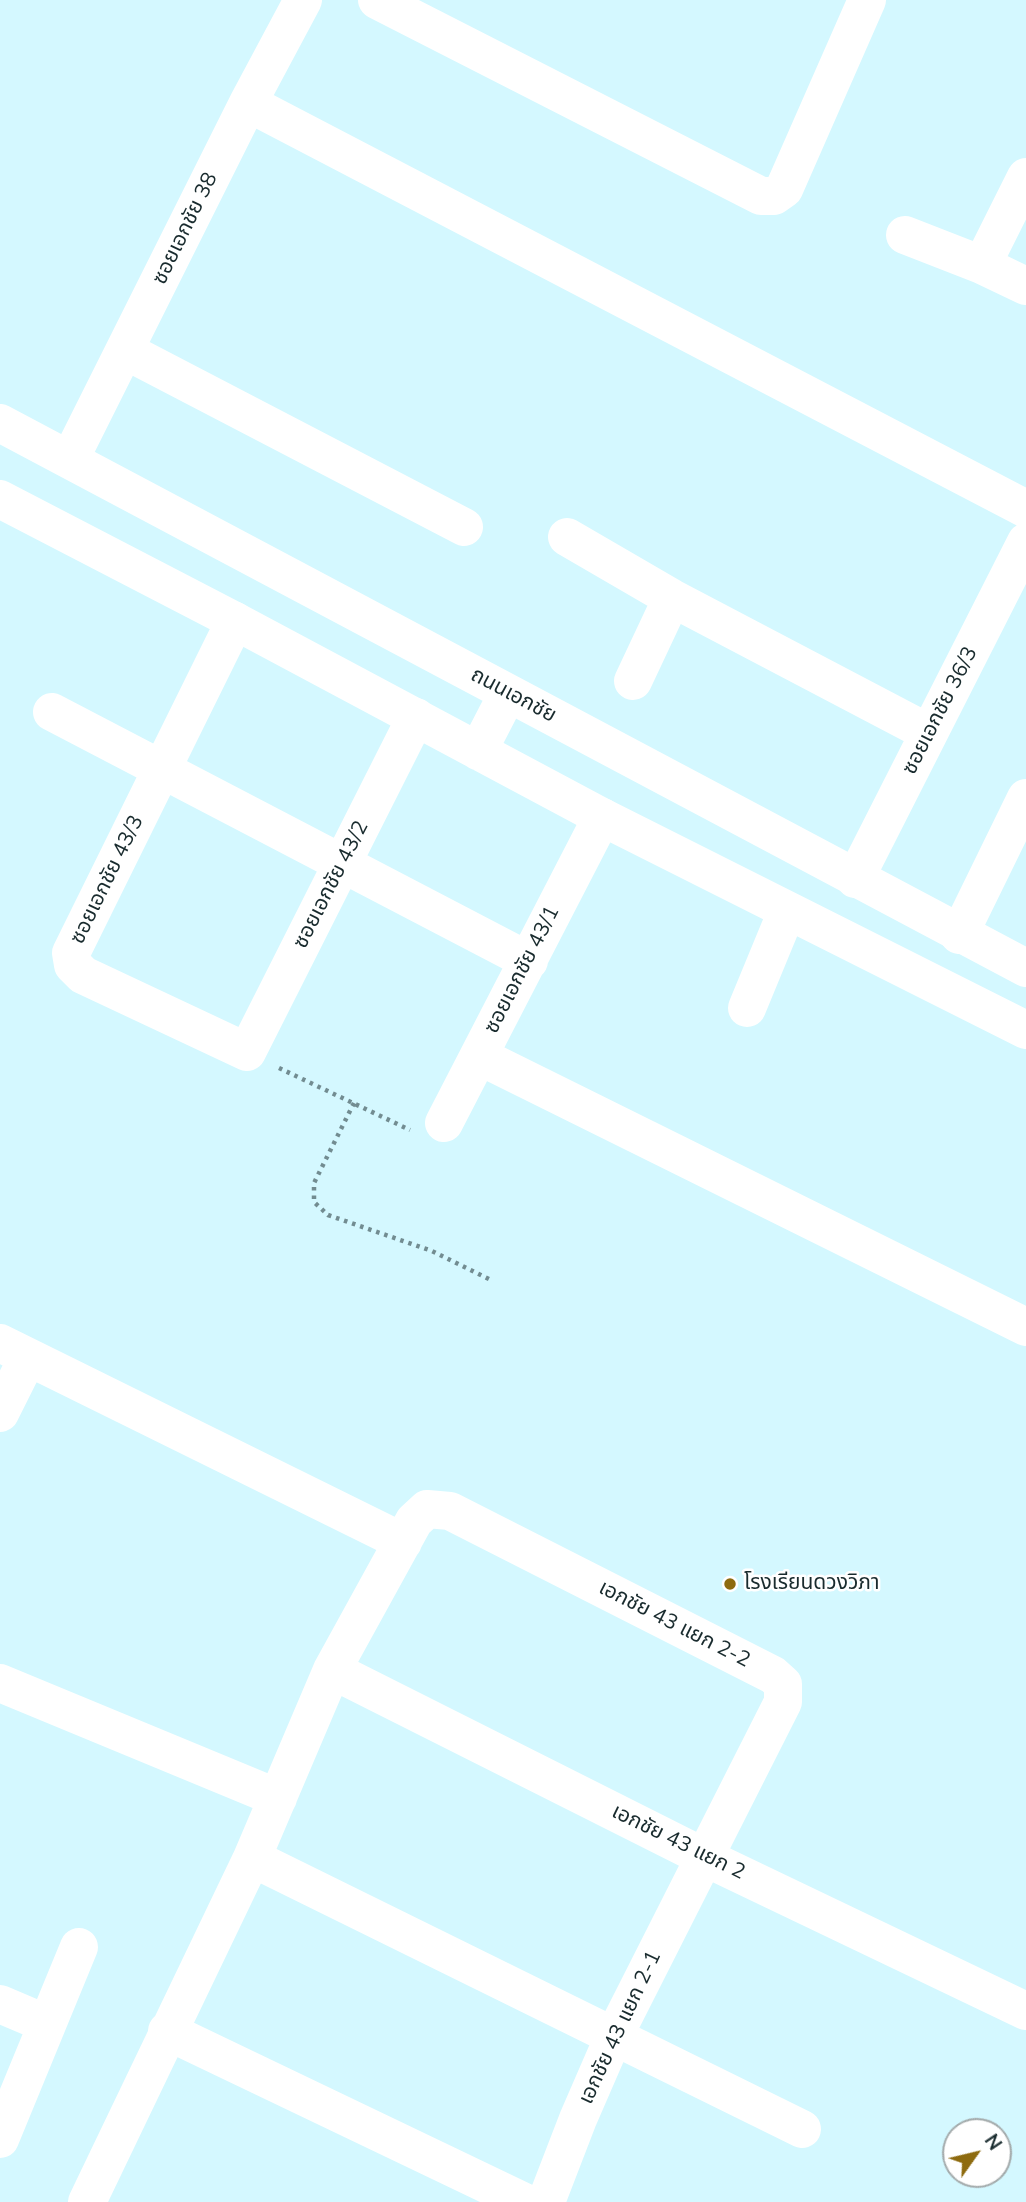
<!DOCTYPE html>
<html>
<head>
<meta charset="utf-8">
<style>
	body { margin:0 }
	#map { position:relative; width:1026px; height:2202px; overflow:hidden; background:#d4f8ff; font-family:"Nunito Sans",sans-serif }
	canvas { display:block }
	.north { position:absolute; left:942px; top:2118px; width:70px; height:70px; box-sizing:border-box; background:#fff; border:2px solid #a3aaab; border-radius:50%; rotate:56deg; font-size:19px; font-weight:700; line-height:28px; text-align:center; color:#192b2e }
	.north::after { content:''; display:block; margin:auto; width:24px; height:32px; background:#8e6b0f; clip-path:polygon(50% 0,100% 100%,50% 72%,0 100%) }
</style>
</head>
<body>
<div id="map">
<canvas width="1026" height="2202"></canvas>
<div class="north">N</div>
</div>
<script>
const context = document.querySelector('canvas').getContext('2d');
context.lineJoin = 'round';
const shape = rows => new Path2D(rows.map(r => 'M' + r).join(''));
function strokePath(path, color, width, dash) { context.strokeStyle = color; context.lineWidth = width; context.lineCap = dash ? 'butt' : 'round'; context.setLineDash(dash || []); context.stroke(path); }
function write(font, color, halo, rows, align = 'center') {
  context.font = font + ' "Nunito Sans","Noto Sans Thai",sans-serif'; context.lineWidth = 5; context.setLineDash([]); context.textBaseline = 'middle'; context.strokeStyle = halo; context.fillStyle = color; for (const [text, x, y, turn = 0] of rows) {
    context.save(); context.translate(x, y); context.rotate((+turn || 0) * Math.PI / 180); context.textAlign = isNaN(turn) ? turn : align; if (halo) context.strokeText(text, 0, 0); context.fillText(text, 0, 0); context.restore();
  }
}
strokePath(shape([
	[279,1068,410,1130],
	[354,1103,314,1183,314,1202,328,1215,432,1251,491,1280]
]), '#728c91', 4.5, [3.5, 5]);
strokePath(shape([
	[377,0,761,196,774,196,784,189,867,0],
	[248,103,1026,509],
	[1026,177,982,265,1026,286],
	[905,235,982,265],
	[126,351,464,527],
	[70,459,248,103,303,0],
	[567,537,672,598,929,733],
	[235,621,71,953,73,965,83,975,247,1052,416,717],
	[633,681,672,598],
	[52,712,529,961],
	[855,879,1026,542],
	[959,935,1026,798],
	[747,1008,787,911],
	[479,1056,1026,1327],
	[444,1123,602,817],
	[0,1343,403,1542],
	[0,1413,28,1357],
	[332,1670,704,1857,1026,2011],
	[0,1683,278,1798],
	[252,1858,802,2129],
	[0,2004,47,2024],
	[167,2031,524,2202],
	[0,2139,79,1947],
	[87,2202,252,1858,332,1670,414,1521,427,1509,450,1511,773,1675,783,1684,783,1702,614,2036,578,2119,546,2202]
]), '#fff', 38);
strokePath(shape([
	[0,423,1026,968],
	[0,499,235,621,602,817,1026,1030],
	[478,751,508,693]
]), '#fff', 38);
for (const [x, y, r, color] of [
	[730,1584,7,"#8e6b0f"]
]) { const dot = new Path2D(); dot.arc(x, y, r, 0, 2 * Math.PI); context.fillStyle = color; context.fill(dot); strokePath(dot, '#fff', 2.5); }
write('21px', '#192b2e', '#fff', [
	["ซอยเอกชัย 38",186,229,-64],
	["ถนนเอกชัย",513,696,28],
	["ซอยเอกชัย 36/3",941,711,-63],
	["ซอยเอกชัย 43/3",108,880,-64],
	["ซอยเอกชัย 43/2",332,885,-63],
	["ซอยเอกชัย 43/1",523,970,-63],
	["เอกชัย 43 แยก 2-2",674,1625,27],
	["เอกชัย 43 แยก 2",678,1843,26],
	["เอกชัย 43 แยก 2-1",621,2028,-65]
]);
write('21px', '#192b2e', '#fff', [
	["โรงเรียนดวงวิภา",744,1584]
], 'left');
</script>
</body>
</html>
